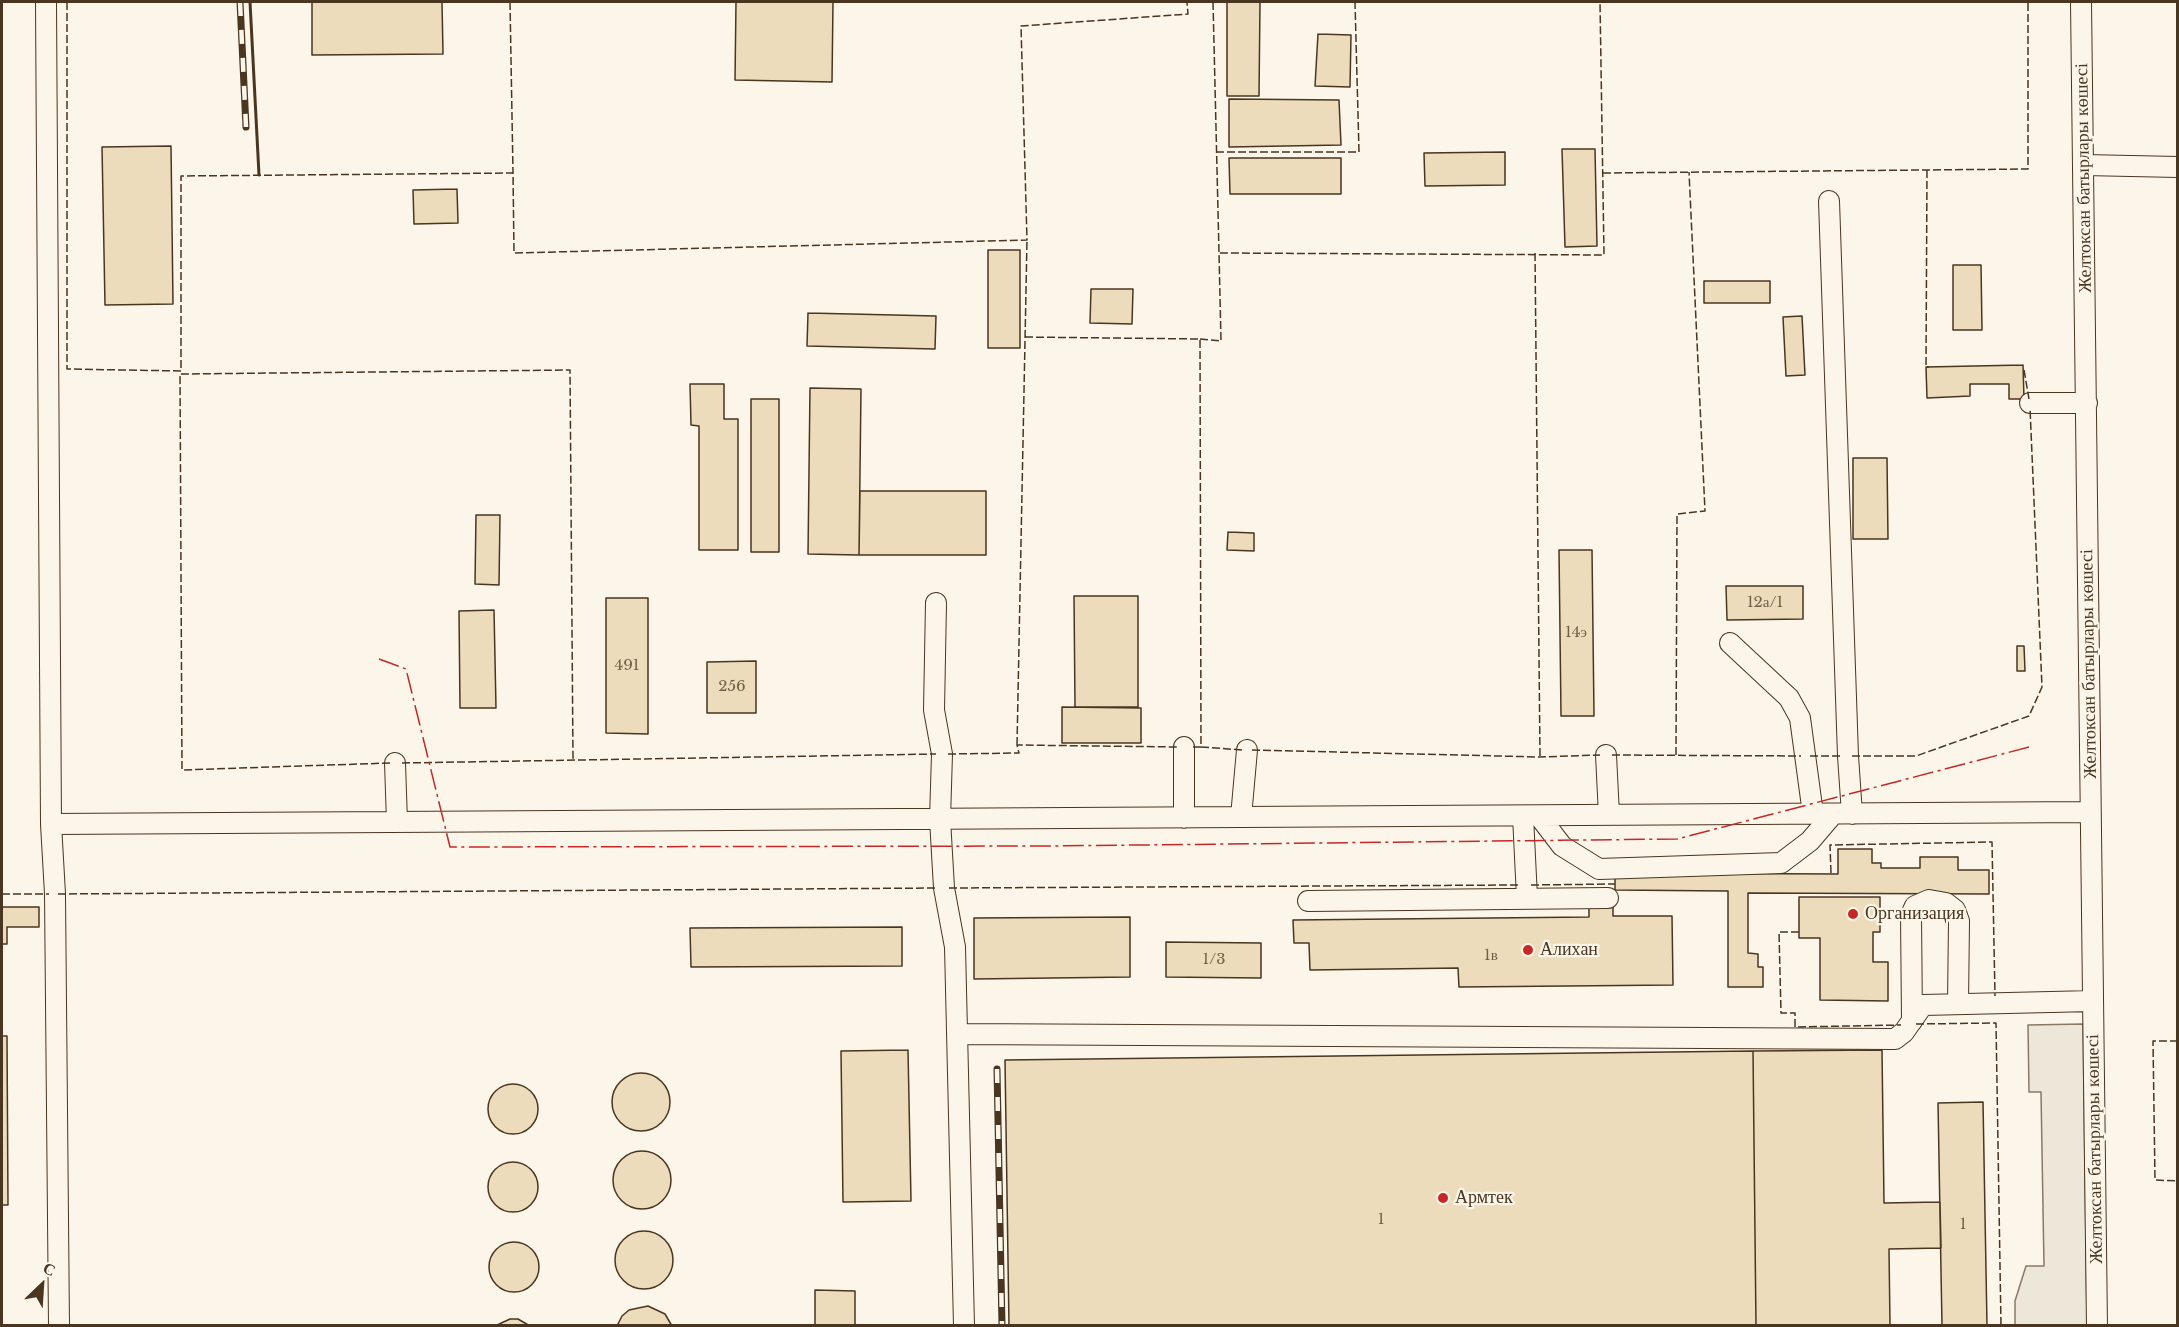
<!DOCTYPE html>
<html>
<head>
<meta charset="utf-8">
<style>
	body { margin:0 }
	#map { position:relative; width:2179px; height:1327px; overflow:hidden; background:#fbf6e9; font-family:"Libre Baskerville",serif }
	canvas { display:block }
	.frame { position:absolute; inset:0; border:3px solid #4a3520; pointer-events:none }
	.north { position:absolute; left:12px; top:1255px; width:60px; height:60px; -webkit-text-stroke:4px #fbf6e9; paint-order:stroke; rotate:25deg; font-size:16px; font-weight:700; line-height:24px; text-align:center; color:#4a3520 }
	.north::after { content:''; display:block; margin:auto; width:21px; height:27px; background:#4a3520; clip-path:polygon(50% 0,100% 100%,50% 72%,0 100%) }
</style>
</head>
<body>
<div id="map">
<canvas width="2179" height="1327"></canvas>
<div class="frame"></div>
<div class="north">С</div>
</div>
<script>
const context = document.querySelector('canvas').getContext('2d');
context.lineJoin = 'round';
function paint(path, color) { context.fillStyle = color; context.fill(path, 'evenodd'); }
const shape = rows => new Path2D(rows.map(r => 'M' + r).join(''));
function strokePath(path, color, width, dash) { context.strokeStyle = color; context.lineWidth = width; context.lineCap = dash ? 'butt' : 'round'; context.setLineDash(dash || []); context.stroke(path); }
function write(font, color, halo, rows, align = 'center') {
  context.font = font + ' "Libre Baskerville",serif'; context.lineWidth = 4.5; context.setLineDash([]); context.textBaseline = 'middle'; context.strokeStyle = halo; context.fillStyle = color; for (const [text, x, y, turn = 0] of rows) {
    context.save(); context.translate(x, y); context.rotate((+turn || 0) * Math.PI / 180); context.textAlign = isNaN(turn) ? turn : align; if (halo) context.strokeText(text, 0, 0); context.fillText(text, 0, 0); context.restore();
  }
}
const parking = shape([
	[2083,1024,2087,1325,2015,1325,2015,1301,2026,1266,2044,1266,2041,1092,2029,1092,2028,1025,2083,1024]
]);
paint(parking, '#ede7d9');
strokePath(parking, '#887966', 1.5);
const building = shape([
	[312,2,442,2,443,54,312,55,312,2],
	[736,2,833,2,832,82,735,80,736,2],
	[1227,2,1260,2,1259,96,1227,96,1227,2],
	[1318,34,1351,35,1350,87,1315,86,1318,34],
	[1229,99,1339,100,1341,145,1229,147,1229,99],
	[171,146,173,304,105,305,102,147,171,146],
	[1562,149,1595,149,1597,246,1565,247,1562,149],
	[1505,152,1505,185,1425,186,1424,153,1505,152],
	[1229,158,1341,158,1341,194,1230,194,1229,158],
	[457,189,458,223,414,224,413,190,457,189],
	[988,250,1020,250,1020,348,988,348,988,250],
	[1953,265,1981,265,1982,330,1953,330,1953,265],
	[1704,281,1770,281,1770,303,1704,303,1704,281],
	[1091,289,1133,289,1132,324,1090,323,1091,289],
	[808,313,936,316,935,349,807,346,808,313],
	[1802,316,1805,375,1786,376,1783,317,1802,316],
	[2023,365,2024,399,2009,399,2009,384,1970,384,1970,396,1927,398,1926,367,2023,365],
	[690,384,724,384,724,419,738,419,738,550,699,550,699,426,691,425,690,384],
	[810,388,861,389,859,555,808,554,810,388],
	[751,399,779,399,779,552,751,552,751,399],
	[1853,458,1887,458,1888,539,1853,539,1853,458],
	[860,491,986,491,986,555,859,555,860,491],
	[476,515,500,515,499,585,475,584,476,515],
	[1228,532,1254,533,1254,551,1227,550,1228,532],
	[1559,550,1592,550,1594,716,1561,716,1559,550],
	[1726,586,1803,586,1803,619,1727,620,1726,586],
	[1074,596,1138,596,1138,707,1075,707,1074,596],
	[606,598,648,598,648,734,606,733,606,598],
	[494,610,496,708,460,708,459,611,494,610],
	[2017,646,2024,646,2025,671,2017,671,2017,646],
	[756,661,756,713,707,713,707,662,756,661],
	[1062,707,1141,708,1141,743,1062,743,1062,707],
	[1838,849,1872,849,1872,863,1881,863,1881,868,1920,868,1920,857,1958,857,1958,870,1989,870,1989,894,1748,893,1748,953,1758,954,1758,967,1763,967,1763,987,1728,987,1728,891,1615,890,1615,873,1838,874,1838,849],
	[1799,897,1880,897,1880,932,1873,932,1873,962,1888,962,1888,1001,1820,1000,1820,938,1799,938,1799,897],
	[1589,905,1613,905,1613,916,1672,916,1673,985,1459,987,1458,968,1310,970,1309,943,1294,943,1293,920,1589,917,1589,905],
	[2,907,39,907,39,927,7,927,7,944,2,944,2,907],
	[1130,917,1130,977,974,979,974,918,1130,917],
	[902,927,902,966,691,967,690,928,902,927],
	[1166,942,1261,943,1261,978,1166,977,1166,942],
	[2,1036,7,1036,8,1205,2,1205,2,1036],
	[908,1050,911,1201,843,1202,841,1051,908,1050],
	[1882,1050,1884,1203,1940,1202,1941,1248,1889,1249,1890,1326,1756,1326,1753,1051,1882,1050],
	[1753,1051,1756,1326,1009,1326,1005,1060,1753,1051],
	'612 1102a29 29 0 1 1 58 0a29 29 0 1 1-58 0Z',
	'488 1109a25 25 0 1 1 50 0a25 25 0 1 1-50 0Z',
	[1983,1102,1987,1326,1942,1326,1938,1103,1983,1102],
	'613 1180a29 29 0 1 1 58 0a29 29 0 1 1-58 0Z',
	'488 1187a25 25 0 1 1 50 0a25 25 0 1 1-50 0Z',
	'615 1260a29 29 0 1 1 58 0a29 29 0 1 1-58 0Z',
	'489 1267a25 25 0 1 1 50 0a25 25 0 1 1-50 0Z',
	[815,1290,855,1291,855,1326,815,1326,815,1290],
	[648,1306,665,1314,672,1326,617,1326,622,1316,629,1310,648,1306],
	[510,1319,518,1319,530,1326,495,1326,510,1319]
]);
paint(building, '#ecdcbc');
strokePath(building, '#4a3520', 1.5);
const minor = shape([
	[46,2,51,824,2090,812],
	[2081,2,2097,1326],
	[2084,165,2178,167],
	[1829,201,1848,756,1852,814],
	[2030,403,2087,403],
	[936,603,934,710,942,754,940,819,944,888,955,947,964,1326],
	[1730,643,1789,698,1800,718,1813,814],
	[1606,755,1609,815],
	[395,763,397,822],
	[1523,816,1527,898],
	[1539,816,1562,846,1599,869,1781,863,1810,841,1833,814],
	[1241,817,1247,750],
	[1184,818,1184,747],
	[51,824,55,894,59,1326],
	[1308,901,1608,898],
	[1912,1021,1911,915,1915,906,1929,900,1946,903,1955,910,1959,921,1958,1004],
	[957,1034,1895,1039,1904,1032,1923,1005,2093,1001]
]);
strokePath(minor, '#4a3520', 22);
strokePath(minor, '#fbf6e9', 20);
const rail = shape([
	[240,2,246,127],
	[997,1069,1002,1326]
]);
strokePath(rail, '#4a3520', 7);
strokePath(rail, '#fbf6e9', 4.5, [14]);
strokePath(shape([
	[67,2,67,369,181,371,181,176,513,173,514,253,1027,240,1021,26,1188,14,1187,2],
	[510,2,513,173],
	[1213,2,1219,253],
	[1216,152,1359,152,1355,2],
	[1927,170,1926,367,1929,367],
	[1603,173,2028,169,2028,2],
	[1535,253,1540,757],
	[1025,337,1200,339,1201,747,1190,747],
	[1200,339,1221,341,1219,253,1604,255,1600,2],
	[2024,370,2029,399],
	[1017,745,1027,240],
	[1201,747,1243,750],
	[1252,750,1540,757,1600,755],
	[948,754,1019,753,1017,745,1178,747],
	[1612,755,1801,756],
	[1676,755,1677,514,1705,511,1689,172],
	[1810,756,1843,756],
	[1852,756,1916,756,2029,716,2042,687,2030,408],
	[390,763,182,770,180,374,570,370,573,759],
	[402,763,936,754],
	[1831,873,1830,845,1992,842,1995,996],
	[1531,885,1615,884],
	[949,888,1519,885],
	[2,894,49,894],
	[58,894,937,888],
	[1799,932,1779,932,1781,1013,1795,1013,1795,1027,1901,1025],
	[1916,1024,1996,1023,2001,1326],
	[2178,1041,2153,1041,2155,1180,2178,1181]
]), '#4a3520', 1.5, [8, 3]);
strokePath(shape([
	[250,2,259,175]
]), '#4a3520', 3);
strokePath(shape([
	[379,659,406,669,450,847,1050,846,1677,839,2033,746]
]), '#c62828', 1.5, [21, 4.5, 3, 4.5]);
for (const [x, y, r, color] of [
	[1853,914,6,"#c62828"],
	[1528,950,6,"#c62828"],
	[1443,1198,6,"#c62828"]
]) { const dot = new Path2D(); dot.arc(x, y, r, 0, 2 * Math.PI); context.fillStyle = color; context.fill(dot); strokePath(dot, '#fbf6e9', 2); }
write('15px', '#725f47', null, [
	["12а/1",1765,603],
	["14э",1576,633],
	["491",627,666],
	["256",732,687],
	["1в",1491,956],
	["1/3",1214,960],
	["1",1381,1220],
	["1",1963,1225]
]);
write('18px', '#4a3520', '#fbf6e9', [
	["Желтоксан батырлары көшесі",2084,178,-91],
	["Желтоксан батырлары көшесі",2089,664,-91],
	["Желтоксан батырлары көшесі",2095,1149,-91]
]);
write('18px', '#4a3520', '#fbf6e9', [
	["Организация",1865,914],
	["Алихан",1540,950],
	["Армтек",1455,1198]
], 'left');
</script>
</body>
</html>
